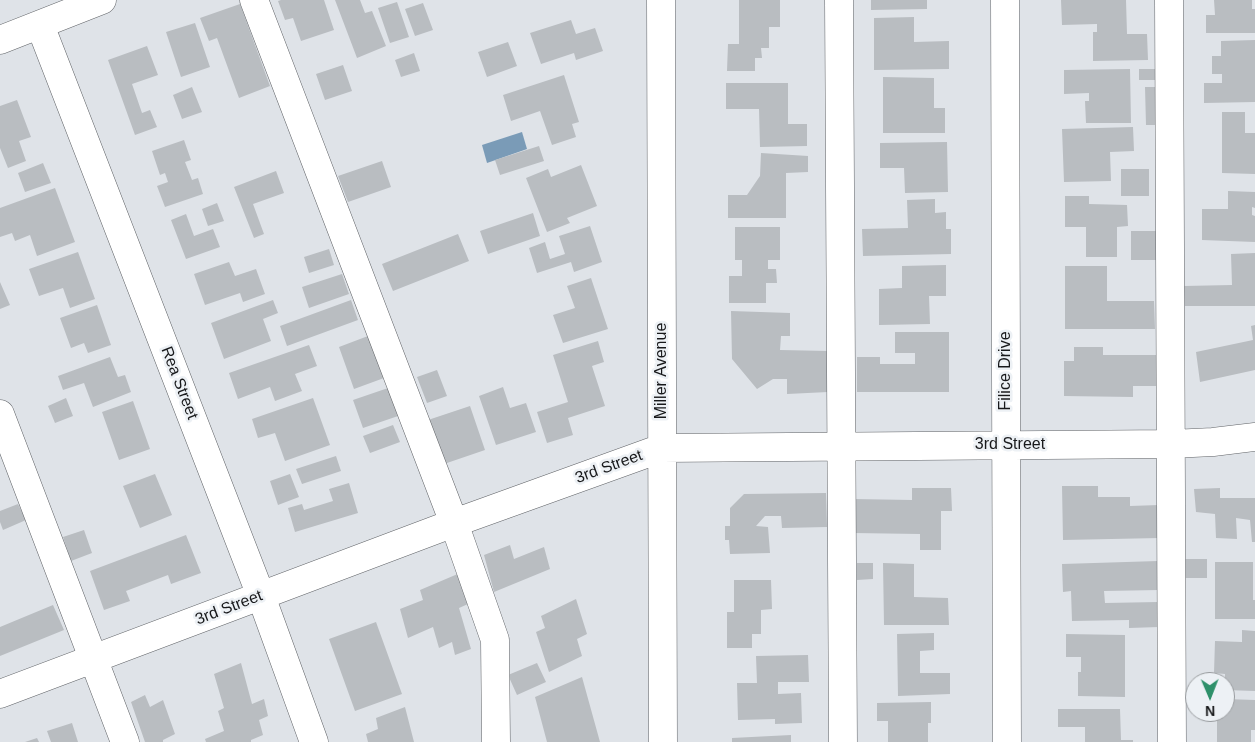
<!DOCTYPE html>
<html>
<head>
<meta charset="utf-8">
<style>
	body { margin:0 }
	#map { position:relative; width:1255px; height:742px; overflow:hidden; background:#dfe3e8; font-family:Helvetica,sans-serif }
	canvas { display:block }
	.north { position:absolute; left:1185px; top:672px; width:50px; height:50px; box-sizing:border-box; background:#edf1f5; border:1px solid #989b9e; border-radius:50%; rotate:179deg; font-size:14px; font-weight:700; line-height:20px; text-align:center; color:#18191b }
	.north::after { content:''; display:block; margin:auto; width:18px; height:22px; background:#2e906a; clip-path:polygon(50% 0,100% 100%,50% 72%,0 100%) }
</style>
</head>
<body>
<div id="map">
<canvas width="1255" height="742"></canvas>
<div class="north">N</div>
</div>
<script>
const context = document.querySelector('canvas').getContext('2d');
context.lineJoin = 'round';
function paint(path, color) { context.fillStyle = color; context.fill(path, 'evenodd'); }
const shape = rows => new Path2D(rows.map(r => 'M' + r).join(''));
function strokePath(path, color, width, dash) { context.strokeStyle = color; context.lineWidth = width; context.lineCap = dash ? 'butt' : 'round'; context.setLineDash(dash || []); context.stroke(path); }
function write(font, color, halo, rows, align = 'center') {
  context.font = font + ' Helvetica,sans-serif'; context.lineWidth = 5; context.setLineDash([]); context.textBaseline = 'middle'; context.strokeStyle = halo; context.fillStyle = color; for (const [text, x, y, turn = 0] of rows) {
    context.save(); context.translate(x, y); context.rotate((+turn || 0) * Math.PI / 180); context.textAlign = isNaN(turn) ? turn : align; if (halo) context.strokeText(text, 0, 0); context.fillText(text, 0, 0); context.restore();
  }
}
paint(shape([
	[522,132,527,149,487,163,482,145]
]), '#7a9bb7');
paint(shape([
	[281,0,324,0,334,30,301,41,293,18,285,20,278,1],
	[335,0,360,0,365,13,372,11,386,46,357,58],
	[739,0,780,0,780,27,769,27,769,48,761,48,762,58,755,58,755,71,727,71,728,44,739,44],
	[871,0,927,0,927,9,871,10],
	[1061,0,1126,0,1127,34,1147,34,1148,60,1093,61,1093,32,1097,32,1097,24,1062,25],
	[1214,0,1252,0,1252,9,1255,9,1255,33,1206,33,1206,15,1215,15],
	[397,2,409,37,390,43,378,8],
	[423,3,433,30,415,36,405,9],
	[240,4,270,86,239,98,217,38,209,41,200,18],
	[914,17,914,42,949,41,949,69,874,70,874,18],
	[571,20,576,34,595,28,603,51,576,60,574,53,541,64,530,33],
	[195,23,210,67,181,77,166,32],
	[1255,40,1255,102,1204,103,1204,83,1222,83,1222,74,1212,74,1212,56,1221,56,1221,41],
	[508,42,517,66,487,77,478,52],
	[147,46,158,75,132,84,142,113,150,110,157,127,135,135,108,60],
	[414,53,420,71,401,77,395,60],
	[343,65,352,91,325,100,316,74],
	[1130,69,1131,123,1086,123,1085,101,1089,101,1089,93,1064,94,1064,70],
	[1139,69,1160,69,1161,80,1139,80],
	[564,75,579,122,572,124,576,137,552,145,540,111,511,121,503,95],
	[883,77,934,78,934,108,945,108,945,133,883,133],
	[726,83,788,83,788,124,807,124,807,146,760,147,759,109,726,109],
	[192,87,202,112,182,119,173,95],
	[1145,87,1164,87,1165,125,1146,125],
	[17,100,31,137,19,141,26,161,8,168,0,148,0,106],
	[1222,112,1245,112,1245,133,1255,133,1255,174,1222,173],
	[1133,127,1134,151,1110,152,1111,181,1064,182,1062,129],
	[184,140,191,160,185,162,192,180,198,178,203,194,165,207,157,186,168,182,165,173,160,175,152,151],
	[947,142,948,192,905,193,904,168,880,168,880,143],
	[539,146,544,161,500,175,495,160],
	[761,153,808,156,808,172,786,173,786,218,728,218,728,195,747,195,760,176],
	[382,161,391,187,348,202,338,176],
	[43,163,51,183,25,192,18,173],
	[581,165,597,206,567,218,570,223,547,232,526,178,548,169,551,177],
	[1121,169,1149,169,1149,196,1121,196],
	[276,171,284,193,253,204,264,234,254,238,234,187],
	[55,188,75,242,37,256,30,235,15,241,12,233,0,237,0,208],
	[1228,191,1255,192,1255,208,1252,207,1252,215,1255,216,1255,242,1202,240,1202,209,1228,209],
	[1065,196,1089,196,1089,204,1127,205,1128,226,1117,227,1117,257,1086,257,1086,227,1065,227],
	[935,199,935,213,946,212,946,229,951,229,951,254,863,256,862,229,908,228,907,200],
	[217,203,224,221,208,226,202,209],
	[533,213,540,236,488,254,480,231],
	[186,214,194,236,213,229,220,247,186,259,171,220],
	[590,226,602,262,574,272,571,262,537,273,529,248,545,242,550,259,565,254,559,236],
	[735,227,780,227,780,260,768,260,768,269,776,269,777,283,766,283,766,303,729,303,729,276,742,276,742,260,735,260],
	[1131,231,1157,231,1157,260,1131,260],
	[458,234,469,261,393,291,382,264],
	[329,249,334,265,309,273,304,257],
	[78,252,95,299,70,308,63,288,39,296,29,269],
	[1255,253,1255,306,1185,306,1184,286,1232,285,1231,254],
	[229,262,235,276,256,269,265,294,243,302,240,293,205,305,194,274],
	[946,265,946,296,929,296,930,324,879,325,879,289,902,288,902,266],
	[1065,266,1107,266,1107,301,1154,301,1155,329,1065,329],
	[342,274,349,294,309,308,302,287],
	[591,278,608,329,563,343,553,315,575,308,567,286],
	[0,282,10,305,0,309],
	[273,300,278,313,263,319,271,341,224,359,211,323],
	[351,300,358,320,287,346,280,326],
	[97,305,111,345,88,353,84,343,71,348,60,318],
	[731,311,790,313,790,336,781,336,780,350,829,351,828,392,787,394,787,379,773,379,757,389,732,359],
	[1255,325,1255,370,1200,382,1196,352,1253,340,1251,326],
	[895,332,949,332,949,392,857,392,857,357,880,357,880,364,915,364,915,353,895,353],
	[368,336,384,378,354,389,339,347],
	[598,341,604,362,592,366,605,406,568,418,573,435,547,443,537,412,568,402,553,355],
	[309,345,317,366,295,374,302,391,275,401,270,387,238,399,229,373],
	[1074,347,1103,347,1103,355,1159,355,1159,386,1133,386,1133,397,1064,396,1064,361,1074,361],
	[110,357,118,377,125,375,131,392,93,407,84,383,63,390,58,376],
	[437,370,447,396,427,403,417,377],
	[391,387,401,415,363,428,353,400],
	[503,387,510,408,526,403,536,432,496,445,479,396],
	[66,398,73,416,55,423,48,406],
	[313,398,330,445,285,461,275,433,258,438,252,419],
	[133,401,150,449,119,460,102,412],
	[470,406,485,450,444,464,428,420],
	[393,425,400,442,370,453,363,436],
	[336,456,341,471,302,484,296,469],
	[155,474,172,515,140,528,123,486],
	[290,474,299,497,278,505,270,481],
	[349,483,358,513,295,532,288,508,302,504,304,510,333,501,329,489],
	[1062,486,1098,486,1098,497,1130,497,1130,506,1159,505,1159,538,1063,540],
	[912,488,951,488,952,511,941,511,941,550,920,550,920,534,853,533,853,499,912,500],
	[1220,488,1220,498,1255,498,1255,542,1252,542,1250,520,1236,518,1237,539,1216,538,1215,514,1196,512,1194,489],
	[826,493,827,527,782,528,781,516,765,516,756,526,768,527,770,553,730,554,729,540,725,540,725,526,730,526,730,508,744,494],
	[18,504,26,520,3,530,0,522,0,511],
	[84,530,92,553,71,561,63,537],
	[186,535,201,573,171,584,168,575,126,591,130,601,104,610,90,571],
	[510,545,514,559,544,547,550,569,494,592,484,555],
	[1185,559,1207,559,1207,578,1185,578],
	[1158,561,1159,590,1104,591,1105,603,1158,602,1159,627,1129,628,1129,620,1072,621,1071,591,1063,592,1062,564],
	[1215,562,1253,562,1253,600,1255,600,1255,619,1215,619],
	[857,563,873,563,873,579,857,580],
	[883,563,914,564,914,597,948,598,949,625,884,625],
	[460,573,468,604,459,608,471,649,455,655,452,642,439,648,433,627,408,638,400,609,423,600,420,590],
	[734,580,771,580,772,609,761,610,761,634,752,634,752,648,727,648,727,612,734,612],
	[576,599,587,634,577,639,582,656,549,672,536,632,545,628,541,616],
	[53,605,64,630,0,656,0,627],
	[376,622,402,694,355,711,329,639],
	[1242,630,1255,631,1255,691,1225,690,1225,674,1214,673,1215,641,1242,642],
	[934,633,934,650,920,651,920,673,950,673,950,694,898,696,897,634],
	[1066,634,1125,635,1125,697,1078,696,1078,672,1081,672,1081,657,1066,657],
	[808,655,809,682,778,682,778,694,801,693,802,723,775,724,775,719,738,720,737,683,757,683,756,656],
	[241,663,252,704,264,699,268,716,259,720,263,735,251,740,251,742,206,742,205,739,224,731,218,711,224,708,214,674],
	[537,663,546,682,517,695,508,675],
	[582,677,600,742,547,742,535,697],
	[145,695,150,707,163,700,175,734,163,740,163,742,145,742,131,702],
	[1225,699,1255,700,1255,730,1251,730,1251,742,1217,742,1217,712,1225,712],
	[931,702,931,723,928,723,928,742,888,742,888,721,877,721,877,703],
	[405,707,414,742,368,742,366,734,378,729,376,718],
	[1058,709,1120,709,1121,740,1133,740,1133,742,1085,742,1085,727,1058,727],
	[72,723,78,742,51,742,47,731],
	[791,735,791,742,732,742,732,738],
	[37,738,39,742,25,742]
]), '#b9bdc1');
const minor = shape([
	[254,0,454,523,495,640,496,742],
	[661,0,663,742],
	[839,0,843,742],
	[1005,0,1007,742],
	[1169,0,1172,742],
	[40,25,261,596,314,742],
	[0,40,102,0],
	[0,414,125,742],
	[0,694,454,523,662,448,1172,444,1213,442,1255,437]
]);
strokePath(minor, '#606367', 29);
strokePath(minor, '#fff', 28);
write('16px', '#18191b', '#edf1f5', [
	["Miller Avenue",662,371,-90],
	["Filice Drive",1006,371,-90],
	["Rea Street",179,383,69],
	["3rd Street",1010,445],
	["3rd Street",609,467,-20],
	["3rd Street",229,608,-21]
]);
</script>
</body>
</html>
